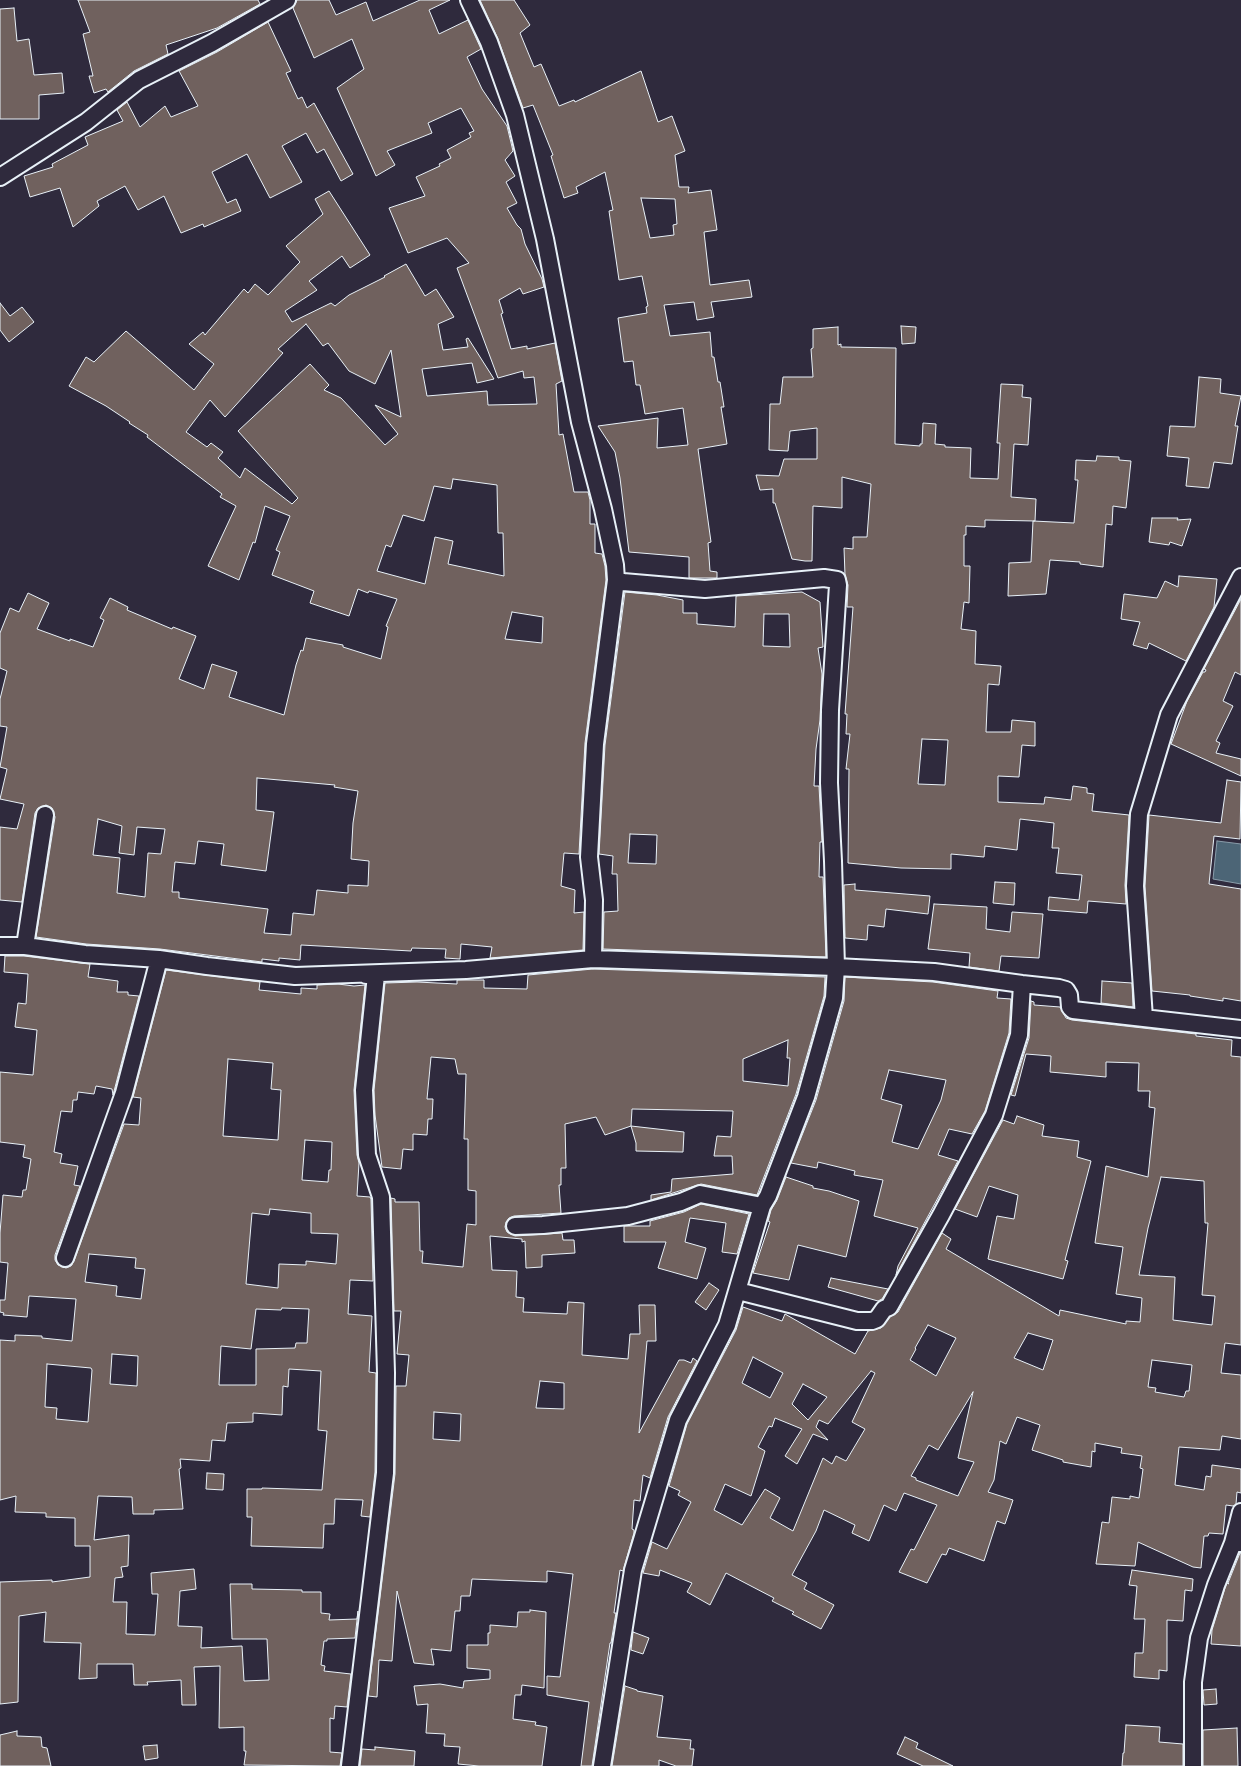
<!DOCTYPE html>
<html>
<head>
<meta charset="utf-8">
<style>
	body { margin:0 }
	canvas { display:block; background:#2f2a3d }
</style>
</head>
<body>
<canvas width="1241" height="1766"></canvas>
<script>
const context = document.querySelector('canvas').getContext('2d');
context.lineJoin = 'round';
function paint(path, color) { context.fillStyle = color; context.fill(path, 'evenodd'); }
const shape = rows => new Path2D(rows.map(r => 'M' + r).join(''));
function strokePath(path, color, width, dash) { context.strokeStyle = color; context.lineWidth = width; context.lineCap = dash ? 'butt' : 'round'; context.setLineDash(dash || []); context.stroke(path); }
const water = shape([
	[1217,841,1241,844,1241,884,1213,879,1217,841]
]);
paint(water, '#4c6576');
strokePath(water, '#8a9daa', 1);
const building = shape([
	[78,0,258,0,260,4,217,28,166,45,168,54,134,71,108,92,106,89,94,93,89,76,93,76,83,34,90,32,78,0],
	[297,0,329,0,336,15,366,2,373,21,420,0,450,0,429,10,439,34,468,20,481,49,467,57,482,89,507,126,513,151,505,160,515,176,506,182,517,203,507,208,517,225,521,229,525,244,542,279,544,287,523,294,520,288,499,300,503,313,501,314,511,349,527,346,527,349,555,343,562,381,556,384,559,435,563,434,574,492,588,492,590,500,590,524,595,524,595,553,602,554,605,566,606,580,585,743,579,854,564,853,561,886,575,890,574,913,584,912,583,950,490,958,492,947,461,944,460,959,445,958,446,949,412,948,411,951,301,945,300,960,279,958,279,961,262,959,262,962,160,949,86,944,36,937,55,817,52,808,46,805,38,808,35,813,22,902,0,900,0,827,17,829,24,804,0,799,7,769,0,767,7,727,0,726,0,699,7,671,0,668,0,633,10,608,19,612,28,593,49,603,37,629,70,641,70,639,93,647,104,620,100,618,110,598,128,607,127,610,172,629,173,627,196,636,179,679,204,689,212,664,237,672,229,697,284,715,296,665,301,650,303,651,306,638,343,645,343,647,381,659,388,627,386,626,397,599,369,591,368,593,358,589,349,616,310,603,314,591,272,575,280,552,276,550,290,516,265,506,255,543,253,542,239,580,208,566,236,506,220,497,222,494,147,437,148,435,129,423,130,422,106,406,69,386,86,357,94,362,126,331,194,390,214,364,189,344,203,332,205,335,244,289,248,293,255,284,268,295,300,262,286,246,323,214,315,199,329,191,370,255,350,268,342,256,309,281,317,290,285,311,292,322,331,303,335,306,349,295,385,277,384,276,406,264,425,296,436,289,454,317,438,324,443,350,468,347,466,339,468,338,494,379,477,383,472,363,422,369,427,396,487,391,488,405,537,404,534,377,524,378,523,371,498,378,457,268,469,263,447,238,408,253,389,208,425,196,416,177,440,166,439,164,451,158,447,150,471,137,469,133,474,131,461,108,428,123,432,133,387,151,395,165,376,176,337,88,364,69,352,39,314,58,293,8,297,0],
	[306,324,323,346,328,343,349,371,375,384,391,350,401,417,375,405,398,434,385,445,341,398,324,390,329,385,310,364,238,431,298,498,292,504,245,468,240,478,218,458,223,452,211,443,207,447,186,432,210,400,225,417,283,353,278,349,306,324],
	[453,479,497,485,498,533,503,533,504,576,448,564,453,541,435,537,425,584,377,571,386,545,391,547,403,515,424,521,434,486,451,489,453,479],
	[512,612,543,617,542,643,505,639,512,612],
	[257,778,335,785,334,787,358,791,353,823,351,859,369,861,368,886,348,885,348,893,317,890,314,915,293,913,291,935,264,933,268,909,179,898,179,892,172,892,175,862,195,864,198,841,224,844,221,865,266,871,274,812,256,810,257,778],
	[98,819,122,826,119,853,134,855,137,827,165,829,161,854,148,853,145,897,117,893,120,858,93,855,98,819],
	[480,0,514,0,530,25,520,33,534,67,541,64,559,106,574,100,575,102,641,71,658,122,672,116,685,151,675,155,679,187,689,187,688,193,711,190,717,230,704,232,710,285,749,280,752,297,711,302,714,317,697,320,694,302,664,305,670,336,710,332,712,357,714,357,718,382,720,382,724,407,721,407,727,444,698,449,711,542,708,543,710,571,717,572,717,578,689,578,689,557,629,552,620,478,615,452,598,426,658,418,657,448,688,445,683,408,645,414,640,385,636,385,633,361,624,362,618,318,647,313,646,307,648,306,642,276,619,280,609,211,613,210,605,172,576,187,578,193,564,198,551,156,553,155,533,105,523,108,498,39,480,0],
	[641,198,675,199,677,224,673,225,674,235,650,238,641,198],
	[14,8,17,41,29,39,34,75,62,73,64,93,39,95,39,119,0,119,0,9,14,8],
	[268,22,291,71,286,73,298,99,302,97,307,108,314,103,353,174,341,181,324,149,317,153,306,133,282,146,302,182,270,198,247,154,212,172,227,203,236,199,241,211,204,227,203,224,181,233,164,196,138,210,125,186,97,201,99,206,73,227,60,188,30,197,24,176,53,167,52,164,88,145,85,137,123,121,117,110,127,102,140,127,165,106,171,117,198,106,179,71,217,52,268,22],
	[0,303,10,316,22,307,34,322,9,342,0,330,0,303],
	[901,326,916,327,915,343,902,344,901,326],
	[838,327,838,345,841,344,841,347,896,348,895,444,920,446,920,444,922,444,923,423,936,424,935,444,945,445,945,447,971,448,970,478,998,479,1000,443,997,443,1001,384,1023,385,1022,397,1031,398,1028,445,1014,444,1011,497,1036,499,1035,521,985,520,985,527,966,526,966,535,964,535,964,566,970,566,969,603,964,602,961,629,976,631,975,664,1001,666,999,685,988,684,986,732,1011,732,1012,720,1035,722,1035,746,1022,745,1019,777,998,776,998,802,1044,804,1045,797,1071,800,1073,786,1087,788,1087,793,1094,794,1092,811,1129,815,1125,885,1126,904,1088,901,1087,913,1048,910,1049,897,1079,900,1082,875,1056,873,1059,848,1052,848,1054,823,1020,819,1017,850,985,846,984,857,951,854,951,869,901,868,848,863,849,769,846,769,850,734,846,734,847,714,845,714,853,607,847,607,848,585,845,575,844,548,853,549,853,537,867,537,871,484,842,477,842,508,813,506,812,561,805,561,792,559,775,503,773,503,773,489,760,490,756,475,779,476,784,459,817,459,817,428,790,431,788,451,769,450,770,404,780,404,783,377,813,377,811,349,813,348,813,329,838,327],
	[922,739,948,740,945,785,918,784,922,739],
	[1199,377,1221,379,1220,393,1241,396,1235,426,1238,426,1232,464,1214,462,1209,488,1186,486,1189,458,1167,456,1170,426,1195,427,1199,377],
	[1097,456,1119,457,1119,460,1131,461,1126,508,1113,506,1112,525,1106,524,1103,567,1080,564,1080,562,1050,560,1046,594,1008,596,1009,563,1031,562,1033,521,1074,523,1078,480,1075,480,1076,460,1096,461,1097,456],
	[1152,518,1178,518,1177,520,1191,519,1182,546,1170,542,1169,545,1149,542,1152,518],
	[1179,576,1217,579,1214,607,1186,661,1149,643,1147,649,1133,645,1140,622,1121,619,1124,594,1157,598,1165,581,1178,587,1179,576],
	[625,592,657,595,683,600,683,613,697,613,697,624,735,627,736,596,802,592,820,602,823,647,818,648,822,674,820,720,816,749,814,786,819,786,822,842,820,842,819,877,823,877,826,957,603,949,604,912,618,911,617,874,612,874,613,856,599,854,605,745,625,592],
	[764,614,789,614,790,647,763,646,764,614],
	[630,834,657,835,656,864,628,863,630,834],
	[1241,599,1241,675,1235,672,1223,701,1233,706,1216,741,1220,743,1216,753,1241,759,1241,776,1171,744,1187,701,1203,672,1205,672,1206,670,1204,669,1241,599],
	[1227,780,1241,782,1240,839,1214,836,1209,884,1241,889,1241,1001,1223,998,1223,1001,1190,996,1190,995,1152,991,1145,886,1149,815,1221,823,1227,780],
	[995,882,1015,883,1014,905,993,903,995,882],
	[855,884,855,890,930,896,928,914,886,909,884,927,868,925,867,940,845,938,844,885,855,884],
	[934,904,987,907,986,929,1010,932,1012,912,1043,914,1039,958,1001,956,999,971,969,967,970,953,928,949,934,904],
	[5,956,24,956,90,964,88,977,118,981,117,992,128,992,128,995,139,996,113,1095,112,1089,96,1086,94,1094,78,1092,77,1100,73,1100,72,1112,61,1111,54,1152,62,1154,60,1163,78,1166,74,1185,80,1186,55,1255,55,1260,58,1265,66,1268,71,1266,74,1261,124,1124,139,1125,141,1098,133,1097,166,970,260,982,259,990,301,994,301,988,317,989,317,985,338,984,354,986,365,985,354,1090,357,1155,359,1163,357,1196,370,1197,371,1199,373,1281,350,1280,348,1314,372,1316,369,1372,376,1373,375,1472,370,1517,361,1516,363,1500,335,1499,334,1524,324,1524,323,1548,251,1546,252,1517,247,1517,247,1489,262,1489,262,1488,322,1490,327,1431,318,1430,321,1371,289,1369,288,1387,283,1386,282,1415,253,1413,253,1422,227,1423,225,1441,212,1440,210,1461,180,1459,181,1468,179,1469,183,1509,154,1510,154,1514,133,1514,132,1497,98,1496,94,1540,129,1535,128,1566,121,1567,123,1577,115,1578,113,1602,127,1602,126,1634,155,1635,158,1594,152,1594,151,1573,194,1569,196,1589,180,1591,178,1626,202,1627,201,1648,242,1646,244,1681,269,1680,267,1639,232,1639,230,1584,252,1584,252,1589,302,1590,302,1592,321,1592,321,1613,330,1614,329,1620,357,1619,358,1611,355,1638,327,1639,327,1641,324,1641,321,1665,325,1666,324,1671,351,1674,347,1707,335,1706,334,1719,330,1718,330,1752,342,1753,340,1766,244,1765,246,1751,244,1751,244,1727,219,1728,220,1666,194,1667,196,1705,182,1705,181,1680,147,1682,148,1685,134,1685,133,1664,97,1664,97,1678,79,1679,81,1643,44,1642,46,1612,19,1616,18,1702,0,1704,0,1582,52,1580,52,1582,90,1577,90,1546,75,1546,75,1518,46,1517,46,1513,15,1512,16,1496,0,1500,0,1340,15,1341,15,1335,42,1336,42,1338,72,1341,76,1299,29,1296,27,1317,3,1315,4,1313,0,1312,0,1300,5,1300,8,1263,0,1262,0,1233,3,1195,22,1197,23,1190,26,1190,31,1159,23,1157,25,1145,0,1142,0,1072,33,1075,37,1030,15,1027,18,1003,26,1004,28,974,4,972,5,956],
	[228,1059,273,1063,271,1089,281,1090,278,1140,223,1136,228,1059],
	[305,1140,332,1142,331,1170,329,1170,328,1182,302,1180,305,1140],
	[270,1209,309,1213,311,1213,311,1233,338,1234,336,1264,306,1261,306,1265,279,1264,278,1288,246,1284,252,1213,269,1215,270,1209],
	[89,1254,136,1258,135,1268,145,1269,141,1299,116,1296,117,1286,85,1282,89,1254],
	[282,1308,309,1309,307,1343,296,1343,295,1348,256,1349,256,1385,219,1385,221,1346,251,1349,256,1309,281,1310,282,1308],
	[112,1354,138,1356,137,1386,110,1384,112,1354],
	[47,1364,91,1368,92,1370,88,1422,56,1419,57,1408,45,1407,47,1364],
	[593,969,825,977,824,996,796,1094,757,1195,701,1184,651,1200,651,1195,671,1192,672,1179,733,1174,732,1156,714,1156,717,1136,731,1137,733,1111,632,1109,631,1126,684,1132,683,1152,636,1151,636,1143,631,1126,605,1135,596,1117,565,1124,566,1168,561,1168,561,1185,559,1185,561,1213,514,1216,509,1218,506,1222,505,1227,507,1232,515,1236,562,1233,563,1240,574,1240,575,1253,542,1255,542,1267,526,1268,525,1241,522,1242,522,1239,490,1236,492,1270,517,1271,516,1297,524,1298,523,1312,567,1314,568,1302,584,1303,582,1355,628,1359,630,1334,640,1334,639,1305,655,1305,656,1341,647,1341,639,1433,679,1360,684,1360,691,1363,693,1358,697,1361,668,1417,650,1478,643,1475,640,1501,634,1500,632,1529,634,1530,634,1533,623,1571,620,1570,614,1613,616,1613,611,1643,610,1643,592,1766,581,1766,589,1702,547,1695,547,1676,560,1677,573,1574,547,1571,547,1582,472,1579,470,1596,461,1596,460,1611,455,1611,451,1651,431,1649,434,1665,414,1663,397,1591,392,1661,379,1660,377,1697,368,1696,395,1474,396,1386,406,1386,409,1355,397,1354,401,1311,394,1311,391,1198,395,1199,395,1202,419,1202,420,1251,423,1251,422,1263,463,1267,467,1224,476,1225,476,1191,468,1190,468,1139,464,1139,466,1074,458,1074,455,1059,431,1057,427,1099,433,1099,432,1119,428,1119,427,1135,413,1134,413,1150,403,1149,401,1169,382,1167,375,1115,374,1090,385,983,417,982,457,984,457,980,484,980,484,988,527,989,528,975,593,969],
	[788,1040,787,1058,790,1058,788,1086,743,1081,743,1059,788,1040],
	[540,1381,564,1383,564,1409,536,1408,540,1381],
	[434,1412,461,1414,460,1441,433,1439,434,1412],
	[845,977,933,982,998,991,997,998,1011,999,1009,1033,985,1111,972,1134,949,1129,938,1155,958,1161,896,1275,898,1266,918,1228,874,1216,883,1180,854,1175,855,1171,818,1162,817,1168,791,1163,816,1100,844,1001,845,977],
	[889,1070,946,1080,941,1100,918,1149,892,1142,902,1105,881,1099,889,1070],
	[1102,981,1132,983,1133,1007,1101,1003,1102,981],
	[1031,1001,1034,1002,1034,1005,1060,1007,1066,1018,1072,1020,1196,1034,1196,1036,1232,1040,1231,1056,1241,1057,1241,1345,1225,1343,1221,1373,1241,1375,1241,1439,1222,1436,1220,1450,1179,1447,1175,1485,1204,1490,1206,1476,1211,1477,1212,1465,1241,1469,1241,1493,1237,1492,1236,1504,1233,1506,1226,1505,1223,1534,1209,1533,1208,1536,1204,1536,1201,1568,1193,1567,1138,1542,1135,1566,1096,1564,1102,1522,1109,1523,1112,1497,1130,1499,1130,1496,1139,1498,1143,1469,1140,1468,1142,1456,1121,1453,1122,1448,1095,1443,1095,1452,1092,1451,1091,1467,1063,1462,1063,1460,1032,1450,1040,1425,1017,1417,1006,1444,1000,1441,994,1480,988,1492,1013,1500,1005,1524,997,1521,984,1561,949,1548,946,1555,942,1554,927,1583,899,1572,911,1549,914,1550,937,1505,904,1493,896,1511,884,1505,869,1541,852,1533,855,1525,824,1510,816,1531,792,1575,807,1583,804,1589,834,1605,821,1629,792,1614,794,1612,772,1601,774,1598,726,1573,710,1605,687,1592,692,1583,660,1570,659,1576,643,1573,652,1542,667,1549,691,1502,678,1495,680,1491,669,1486,687,1424,736,1330,743,1307,782,1321,785,1314,855,1354,868,1331,881,1328,890,1317,898,1312,942,1233,951,1239,946,1249,1059,1316,1060,1310,1126,1324,1126,1321,1140,1322,1142,1298,1116,1294,1123,1247,1095,1243,1106,1166,1148,1177,1155,1108,1149,1107,1150,1091,1138,1091,1139,1063,1106,1062,1106,1077,1050,1072,1051,1056,1026,1054,1015,1096,1011,1095,1029,1038,1031,1001],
	[1161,1177,1204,1181,1205,1223,1208,1223,1202,1295,1215,1296,1212,1325,1173,1320,1175,1277,1139,1275,1148,1228,1161,1177],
	[928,1325,956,1338,936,1376,910,1360,916,1349,915,1348,928,1325],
	[1028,1333,1053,1340,1043,1370,1014,1358,1028,1333],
	[753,1357,783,1373,770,1398,742,1383,753,1357],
	[1152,1360,1192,1365,1189,1391,1186,1391,1184,1397,1155,1392,1156,1388,1148,1387,1152,1360],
	[871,1371,875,1373,852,1422,865,1429,846,1461,836,1456,832,1464,823,1458,793,1531,770,1518,780,1498,765,1489,742,1525,714,1510,725,1484,751,1496,765,1451,758,1447,769,1426,772,1427,775,1418,802,1429,785,1456,797,1464,813,1434,828,1440,816,1427,819,1420,828,1424,871,1371],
	[803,1384,827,1397,808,1420,792,1404,803,1384],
	[973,1392,958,1458,974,1462,958,1496,916,1480,916,1478,911,1476,929,1445,938,1450,973,1392],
	[1017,1116,1044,1125,1042,1136,1079,1141,1077,1157,1091,1161,1065,1260,1068,1261,1063,1279,988,1259,997,1216,1014,1219,1018,1195,989,1186,977,1217,955,1209,1003,1120,1014,1124,1017,1116],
	[786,1177,813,1186,813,1188,829,1191,859,1201,846,1257,798,1245,789,1280,753,1273,770,1222,768,1221,771,1210,777,1200,786,1177],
	[701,1204,749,1214,737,1254,722,1252,726,1223,690,1218,685,1242,706,1248,697,1279,658,1268,666,1242,624,1242,624,1226,650,1226,650,1221,684,1212,701,1204],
	[831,1278,888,1289,882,1299,878,1301,828,1287,831,1278],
	[709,1283,719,1290,706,1310,695,1302,709,1283],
	[207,1473,224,1474,223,1490,206,1489,207,1473],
	[1240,1553,1241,1553,1241,1646,1211,1644,1212,1630,1225,1588,1227,1583,1229,1584,1228,1583,1240,1553],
	[1132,1570,1193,1579,1192,1591,1185,1590,1183,1621,1167,1620,1167,1671,1159,1670,1159,1679,1134,1677,1135,1653,1143,1653,1145,1619,1134,1619,1137,1586,1129,1585,1132,1570],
	[530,1610,546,1612,544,1688,522,1685,521,1695,515,1695,513,1719,536,1722,535,1725,547,1727,542,1766,479,1766,458,1764,460,1747,444,1746,445,1734,426,1733,428,1704,417,1705,414,1686,440,1684,463,1688,464,1681,490,1679,490,1670,467,1668,467,1645,488,1645,488,1633,490,1633,490,1625,517,1627,518,1612,530,1612,530,1610],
	[633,1632,649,1638,643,1654,631,1650,633,1632],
	[625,1686,637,1690,637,1691,663,1696,657,1737,691,1740,690,1749,694,1749,692,1766,676,1766,659,1760,659,1766,612,1766,625,1686],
	[1216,1689,1217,1704,1204,1705,1203,1690,1216,1689],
	[1126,1725,1160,1727,1159,1742,1183,1744,1183,1766,1122,1766,1123,1753,1124,1753,1126,1725],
	[1237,1728,1238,1766,1203,1766,1203,1730,1237,1728],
	[17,1731,17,1736,41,1737,42,1747,47,1748,51,1766,0,1766,0,1735,17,1731],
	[905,1737,918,1743,916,1748,953,1766,923,1766,897,1754,905,1737],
	[157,1745,158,1758,145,1760,143,1746,157,1745],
	[375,1747,415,1751,414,1766,360,1766,362,1749,375,1750,375,1747]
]);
paint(building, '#70615e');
strokePath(building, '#e8f1f8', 1);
const street = shape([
	[469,0,489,42,515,115,545,239,580,422,603,509,615,565,616,580,623,582,705,589,824,578,837,580,838,585,830,710,829,783,833,861,836,967,834,998,806,1097,768,1196,762,1206,727,1325,678,1420,633,1570,602,1766],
	[0,177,86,122,139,80,212,43,287,0],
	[0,946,25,946,85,954,159,959,207,966,295,976,466,970,593,959,836,967,934,972,1022,984,1059,988,1066,990,1069,995,1070,1007,1073,1010,1241,1029],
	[25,946,45,815],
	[593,959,594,900,589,857,595,744,616,580],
	[1144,1018,1135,886,1139,814,1169,715,1241,577],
	[515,1226,543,1225,628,1216,681,1202,700,1194,762,1206],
	[65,1258,124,1093,159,959],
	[738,1291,857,1321,872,1321,877,1319,884,1309,889,1307,941,1215,994,1115,1019,1035,1022,984],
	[1233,1543,1241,1512],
	[350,1766,385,1473,386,1373,381,1197,367,1155,364,1090,376,975,366,975],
	[1193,1766,1193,1682,1199,1638,1216,1585,1233,1543,1241,1543]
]);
strokePath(street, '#e8f1f8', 20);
strokePath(street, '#2f2a3d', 16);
</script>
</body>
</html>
